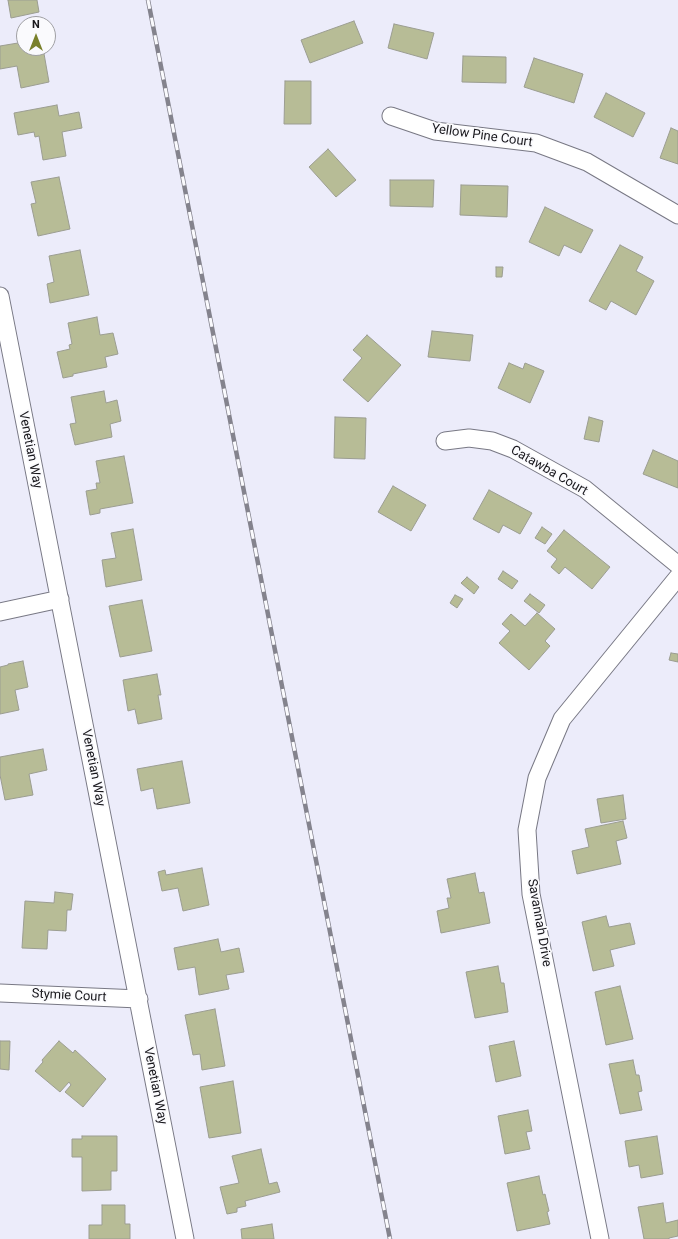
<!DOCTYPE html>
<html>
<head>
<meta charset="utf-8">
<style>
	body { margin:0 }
	#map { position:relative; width:678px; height:1239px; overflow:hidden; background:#ececfa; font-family:Roboto,sans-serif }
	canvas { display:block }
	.north { position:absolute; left:16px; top:16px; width:40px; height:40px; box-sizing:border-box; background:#fafafd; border:1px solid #9f9fa3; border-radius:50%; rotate:0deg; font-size:11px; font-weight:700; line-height:16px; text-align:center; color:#17161b }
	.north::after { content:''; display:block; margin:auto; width:14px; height:18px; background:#79802b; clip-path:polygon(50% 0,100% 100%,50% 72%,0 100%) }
</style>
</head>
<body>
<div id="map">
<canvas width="678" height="1239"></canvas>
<div class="north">N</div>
</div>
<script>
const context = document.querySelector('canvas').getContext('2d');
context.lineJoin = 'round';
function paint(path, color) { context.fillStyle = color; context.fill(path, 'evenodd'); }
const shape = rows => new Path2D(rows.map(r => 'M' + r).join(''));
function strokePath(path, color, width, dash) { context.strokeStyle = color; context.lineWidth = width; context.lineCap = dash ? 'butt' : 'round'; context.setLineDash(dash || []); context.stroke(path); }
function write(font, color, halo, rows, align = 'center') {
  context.font = font + ' Roboto,sans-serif'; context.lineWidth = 3.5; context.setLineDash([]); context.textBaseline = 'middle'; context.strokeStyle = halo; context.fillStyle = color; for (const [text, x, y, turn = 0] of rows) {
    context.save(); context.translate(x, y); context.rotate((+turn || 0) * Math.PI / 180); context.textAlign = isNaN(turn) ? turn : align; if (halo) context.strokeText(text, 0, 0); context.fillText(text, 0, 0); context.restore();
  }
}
const building = shape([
	[8,0,37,0,39,12,11,18,8,0],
	[354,21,363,43,310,63,301,40,354,21],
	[394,24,434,33,427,59,388,48,394,24],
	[24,42,24,48,43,48,49,82,21,88,17,66,0,69,0,46,24,42],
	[463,56,506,57,506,83,462,82,463,56],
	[534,58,583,74,574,103,524,87,534,58],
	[285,81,311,81,311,124,284,124,285,81],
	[606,93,645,113,633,137,594,117,606,93],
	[57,105,59,116,79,112,82,128,62,132,66,156,43,160,39,136,35,137,34,132,18,135,14,113,57,105],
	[671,128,678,131,678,164,660,158,671,128],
	[328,149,356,180,336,197,309,167,328,149],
	[59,177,70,229,38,236,31,204,36,203,31,182,59,177],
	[390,180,434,180,433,207,390,206,390,180],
	[461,185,508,186,507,217,460,215,461,185],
	[545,207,593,230,581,253,564,245,559,256,529,242,545,207],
	[620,245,643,257,636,271,654,281,636,315,611,301,606,310,589,301,620,245],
	[80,250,89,295,50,303,47,284,54,282,49,256,80,250],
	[496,267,503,267,502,277,496,277,496,267],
	[97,317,100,335,113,333,118,354,105,357,107,367,73,374,73,376,63,378,57,352,70,349,69,345,72,344,68,323,97,317],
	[432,331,473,335,470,361,428,357,432,331],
	[367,335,401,365,368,402,343,380,362,358,353,350,367,335],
	[509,363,523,369,525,363,544,371,530,403,498,388,509,363],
	[104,391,106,403,117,400,121,421,110,424,112,437,75,445,70,424,76,423,71,397,104,391],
	[335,417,366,418,365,459,334,458,335,417],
	[589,417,603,421,599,442,584,439,589,417],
	[653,450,678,461,678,488,643,474,653,450],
	[124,456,133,503,100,509,100,513,90,515,86,491,97,489,96,483,100,483,96,461,124,456],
	[393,486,426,505,411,531,378,512,393,486],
	[489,490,532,513,520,534,503,525,499,533,473,519,489,490],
	[542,527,552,534,545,544,535,538,542,527],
	[133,529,142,580,106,587,102,560,116,558,111,533,133,529],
	[564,530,610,567,592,589,565,567,559,574,551,567,557,559,547,551,564,530],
	[503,571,518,581,512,589,498,579,503,571],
	[467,577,479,587,474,594,461,583,467,577],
	[530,594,545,605,539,613,524,601,530,594],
	[455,595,463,599,457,608,450,603,455,595],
	[142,600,152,651,120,657,109,606,142,600],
	[537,613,555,629,545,641,550,646,529,670,499,643,510,631,502,624,511,614,525,626,537,613],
	[671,653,678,654,678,662,669,660,671,653],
	[23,661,28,687,15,690,19,710,0,714,0,667,8,665,8,664,23,661],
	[157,674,161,695,158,695,162,719,138,724,135,709,128,711,123,680,157,674],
	[43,749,47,770,29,774,33,795,5,800,0,775,0,757,43,749],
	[182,761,190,803,157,809,153,788,141,791,137,769,182,761],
	[623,795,626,819,601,823,597,799,623,795],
	[623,821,627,838,616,841,621,864,577,874,572,851,589,847,585,829,623,821],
	[202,868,209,905,183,911,178,888,162,891,158,872,165,870,166,875,202,868],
	[475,873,479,893,484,892,490,923,441,933,437,911,449,908,447,898,451,898,447,879,475,873],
	[55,892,73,894,71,910,67,910,66,931,48,930,47,949,22,948,25,901,54,903,55,892],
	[606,916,609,927,630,923,635,944,610,950,614,966,593,971,582,922,606,916],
	[218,939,221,952,239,948,244,972,226,975,229,989,199,995,195,967,178,970,174,948,218,939],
	[498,966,501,983,504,983,508,1012,475,1018,466,972,498,966],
	[620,986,633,1039,606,1045,595,992,620,986],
	[215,1009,225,1066,202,1070,200,1054,193,1055,185,1015,215,1009],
	[0,1041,10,1041,9,1070,0,1069,0,1041],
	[59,1041,73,1053,75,1050,106,1079,83,1107,65,1092,71,1085,69,1082,60,1092,35,1071,43,1062,42,1060,59,1041],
	[514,1041,521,1076,496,1082,489,1046,514,1041],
	[633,1060,636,1075,639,1075,642,1091,638,1092,642,1110,620,1114,609,1064,633,1060],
	[233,1081,241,1133,209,1138,200,1087,233,1081],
	[528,1110,532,1131,526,1132,530,1149,505,1154,498,1116,528,1110],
	[82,1136,117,1136,117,1171,111,1171,111,1190,82,1191,82,1157,72,1157,72,1139,82,1139,82,1136],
	[657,1136,663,1174,641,1178,639,1165,629,1167,625,1141,657,1136],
	[261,1149,269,1184,277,1182,280,1192,245,1201,246,1206,237,1208,237,1212,227,1214,220,1187,239,1183,232,1156,261,1149],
	[539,1176,543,1195,545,1194,549,1211,547,1212,550,1224,517,1231,507,1183,539,1176],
	[663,1203,666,1223,678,1220,678,1236,669,1238,669,1239,644,1239,638,1207,663,1203],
	[102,1205,125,1205,125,1224,130,1224,130,1239,89,1239,89,1225,102,1225,102,1205],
	[272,1224,274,1239,242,1239,241,1229,272,1224]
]);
paint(building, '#b7bc96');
strokePath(building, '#9b9d91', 1);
const minor = shape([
	[391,116,435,131,536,143,587,162,678,215],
	[0,296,185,1239],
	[445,441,469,438,492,441,513,449,585,489,678,565],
	[0,612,60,599],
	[0,993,139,999],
	[600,1239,531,894,527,830,537,778,562,719,678,577]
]);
strokePath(minor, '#787884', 19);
strokePath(minor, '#fff', 17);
const rail = shape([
	[148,0,390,1239]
]);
strokePath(rail, '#84838d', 4.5);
strokePath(rail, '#fafafd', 3, [9]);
write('13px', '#17161b', '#fafafd', [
	["Yellow Pine Court",482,136,8],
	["Venetian Way",30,450,79],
	["Catawba Court",549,471,30],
	["Venetian Way",93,768,79],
	["Savannah Drive",539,923,80],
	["Stymie Court",69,996,3],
	["Venetian Way",155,1086,79]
]);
</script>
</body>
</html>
